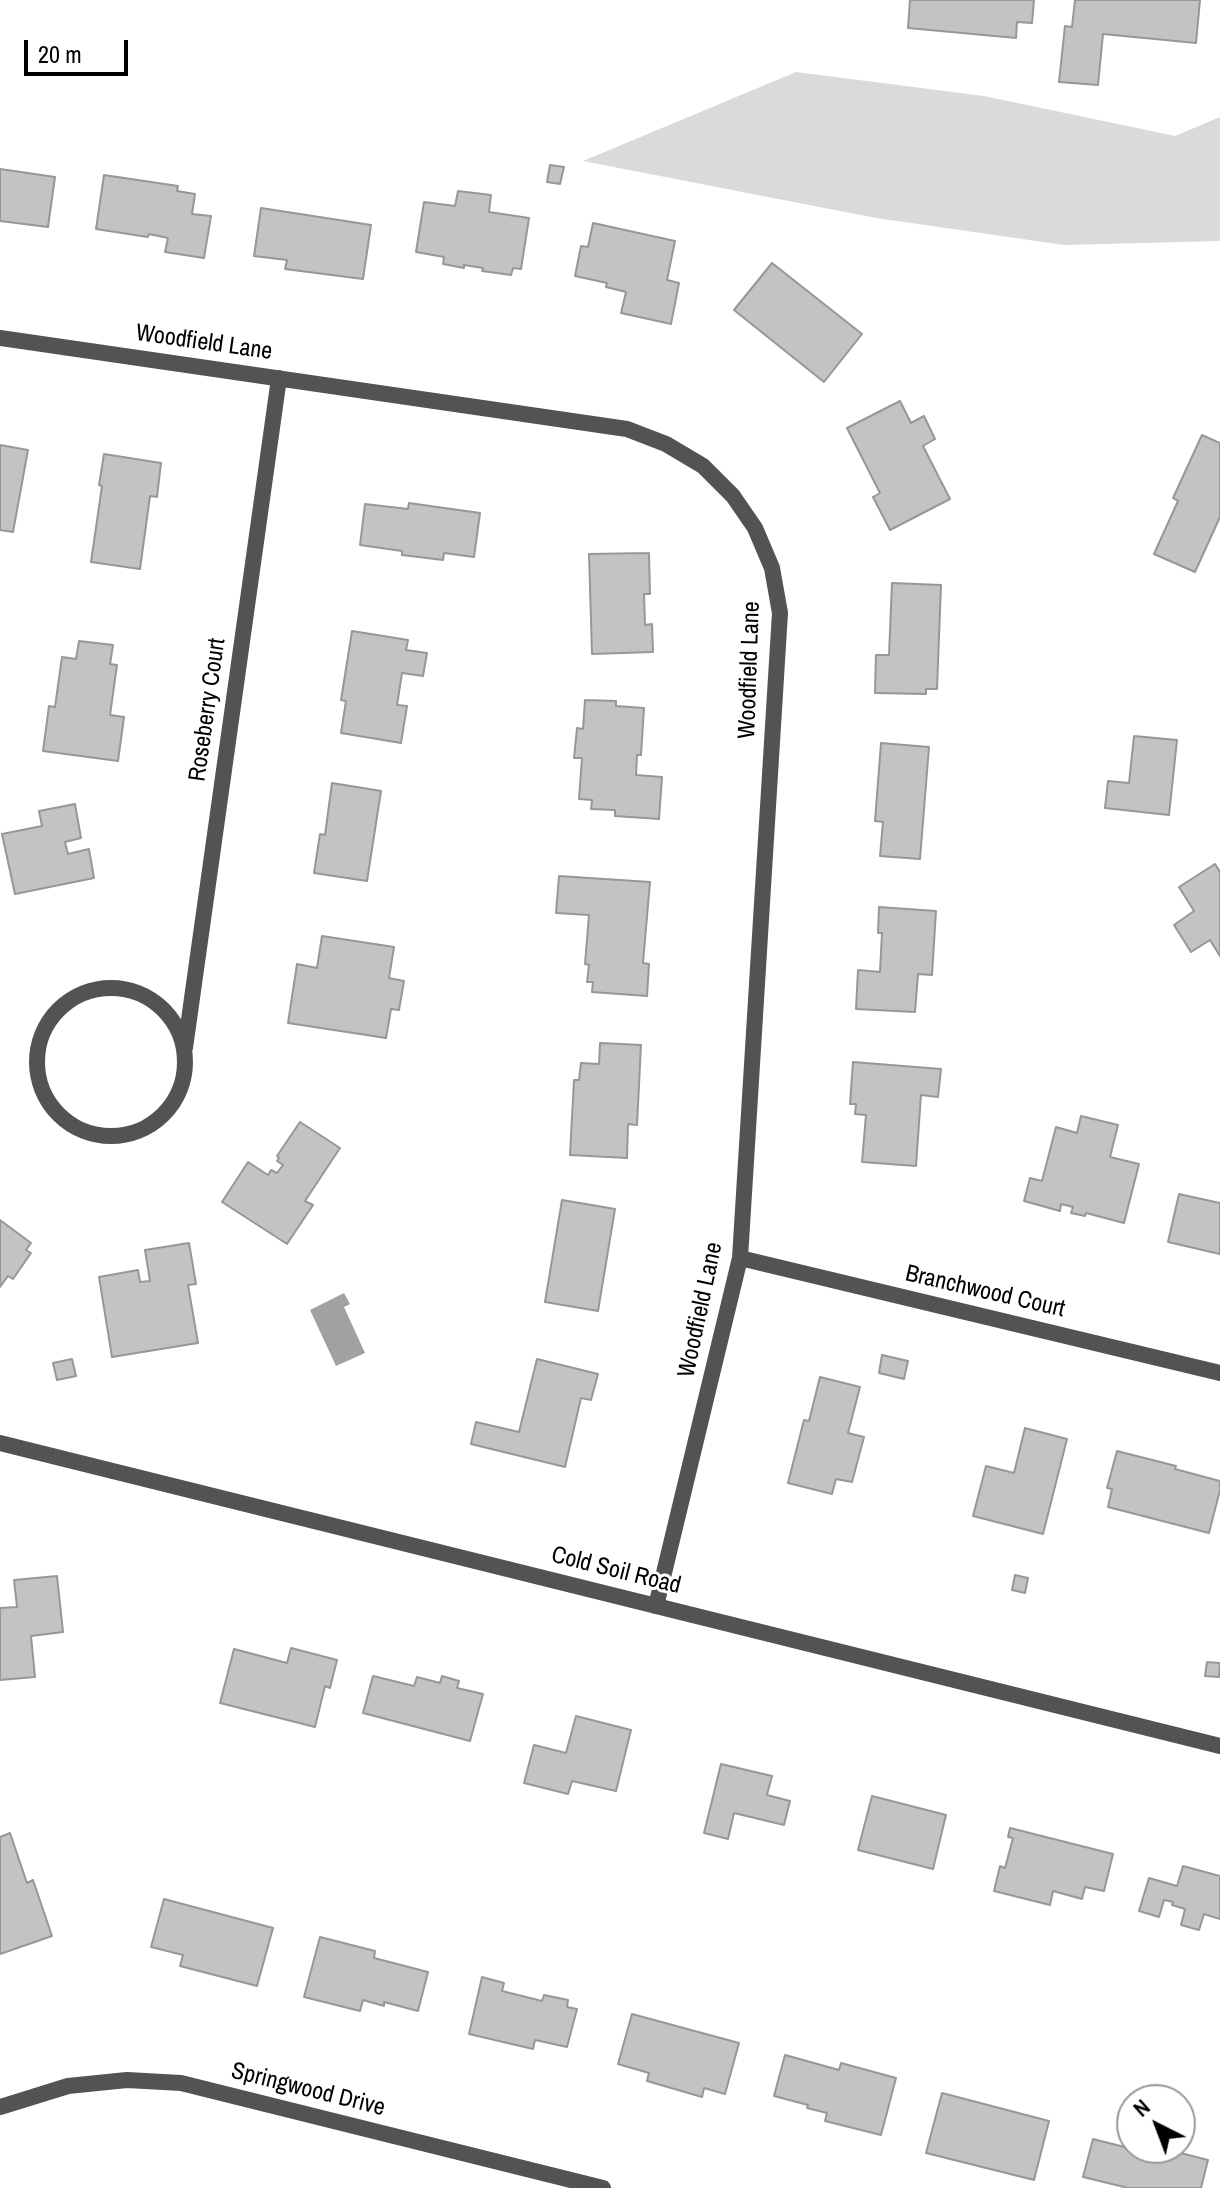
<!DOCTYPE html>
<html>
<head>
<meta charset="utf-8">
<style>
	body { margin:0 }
	#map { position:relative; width:1220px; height:2188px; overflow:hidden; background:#fff; font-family:"Archivo Narrow",sans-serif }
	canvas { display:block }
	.north { position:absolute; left:1116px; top:2084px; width:80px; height:80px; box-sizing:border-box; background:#fff; border:2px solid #999; border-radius:50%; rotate:318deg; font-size:22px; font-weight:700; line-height:32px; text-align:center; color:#000 }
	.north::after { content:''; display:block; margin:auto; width:28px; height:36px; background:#000; clip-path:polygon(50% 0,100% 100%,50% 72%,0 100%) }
	.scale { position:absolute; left:24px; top:40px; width:104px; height:36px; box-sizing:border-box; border:4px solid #000; border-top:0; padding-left:10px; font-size:24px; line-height:28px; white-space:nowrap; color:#000; -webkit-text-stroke:6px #fff; paint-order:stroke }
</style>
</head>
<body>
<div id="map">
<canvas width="1220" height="2188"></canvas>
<div class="north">N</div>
<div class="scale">20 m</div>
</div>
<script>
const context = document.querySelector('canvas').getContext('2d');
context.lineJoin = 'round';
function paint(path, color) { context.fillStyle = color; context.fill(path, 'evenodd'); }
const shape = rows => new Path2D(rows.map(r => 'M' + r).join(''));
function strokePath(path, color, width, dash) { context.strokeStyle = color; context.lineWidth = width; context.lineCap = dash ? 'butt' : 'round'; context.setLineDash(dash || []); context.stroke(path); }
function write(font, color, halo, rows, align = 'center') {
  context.font = font + ' "Archivo Narrow",sans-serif'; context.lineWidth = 6; context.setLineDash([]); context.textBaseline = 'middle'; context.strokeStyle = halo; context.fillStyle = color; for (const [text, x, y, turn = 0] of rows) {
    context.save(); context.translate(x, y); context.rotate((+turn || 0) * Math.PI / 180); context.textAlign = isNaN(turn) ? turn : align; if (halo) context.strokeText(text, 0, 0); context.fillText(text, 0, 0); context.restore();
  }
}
paint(shape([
	[796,72,984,96,1175,136,1220,117,1220,241,1064,245,876,218,583,161]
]), '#dadada');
paint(shape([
	[344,1293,350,1304,344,1307,365,1353,336,1366,310,1310]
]), '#a1a1a1');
const building = shape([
	[910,0,1034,0,1032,23,1017,22,1016,38,908,28,910,0],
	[1075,0,1200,0,1196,43,1103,34,1098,85,1059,82,1065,26,1072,27,1075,0],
	[550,165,564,167,560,184,547,182,550,165],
	[0,169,55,177,48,227,0,221,0,169],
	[104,175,178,186,177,191,195,194,192,214,211,216,204,258,165,252,168,238,149,234,148,237,96,229,104,175],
	[458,191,491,195,489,212,529,218,521,269,513,268,511,275,482,271,483,268,464,265,464,268,443,264,444,257,416,252,424,202,455,206,458,191],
	[261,208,371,225,363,279,285,269,287,260,254,256,261,208],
	[593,223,675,241,667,280,679,283,671,324,621,313,626,292,606,287,607,283,575,276,581,246,588,247,593,223],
	[772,263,862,334,824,382,734,310,772,263],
	[900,401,911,423,924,416,935,439,923,446,950,499,890,530,873,497,880,493,847,428,900,401],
	[1202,435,1220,443,1220,517,1195,572,1154,554,1178,501,1173,498,1202,435],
	[0,445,28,450,13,532,0,530,0,445],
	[104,454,161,463,157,497,150,496,140,569,91,562,102,486,99,485,104,454],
	[409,503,480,513,474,557,444,553,443,560,402,555,402,551,360,545,365,504,408,509,409,503],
	[649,553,650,594,644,594,645,625,652,624,653,652,592,654,589,554,649,553],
	[892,583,941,585,937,689,926,689,926,694,875,693,876,655,889,655,892,583],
	[352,631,408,640,406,650,427,653,423,676,402,673,397,705,407,706,401,743,341,733,346,701,341,700,352,631],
	[79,641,113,645,110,664,117,665,110,715,124,717,118,761,43,751,49,706,55,707,62,657,76,659,79,641],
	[585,700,616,701,616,706,644,708,641,755,637,755,636,775,662,777,659,819,615,816,615,810,591,809,592,800,579,799,582,758,574,758,577,728,583,729,585,700],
	[1134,736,1177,740,1169,815,1105,808,1108,781,1129,783,1134,736],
	[881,743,929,747,920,859,880,856,883,822,875,821,881,743],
	[332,783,381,791,367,881,314,873,320,834,325,835,332,783],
	[75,804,81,838,65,842,68,854,89,849,94,878,15,894,2,834,42,826,39,811,75,804],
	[1215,864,1220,872,1220,956,1210,940,1191,952,1174,925,1194,911,1179,887,1215,864],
	[559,876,650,882,643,963,649,964,647,996,592,992,593,982,587,982,589,965,585,964,589,915,556,913,559,876],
	[879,907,936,911,932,975,918,974,915,1012,856,1009,858,970,880,972,882,933,878,933,879,907],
	[322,936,394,947,389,978,404,981,399,1010,391,1009,386,1038,288,1023,297,964,317,968,322,936],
	[600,1043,641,1045,637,1125,628,1124,627,1158,570,1155,574,1080,579,1080,581,1063,599,1064,600,1043],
	[853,1062,941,1069,938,1097,921,1095,916,1166,862,1162,866,1115,855,1114,856,1104,850,1104,853,1062],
	[1081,1116,1118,1125,1110,1157,1139,1164,1124,1223,1086,1213,1085,1216,1071,1213,1073,1207,1061,1204,1060,1211,1024,1201,1030,1178,1042,1181,1056,1127,1077,1133,1081,1116],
	[300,1122,340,1148,305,1201,313,1205,287,1244,222,1202,248,1162,268,1175,271,1170,277,1173,283,1165,277,1161,279,1158,277,1156,300,1122],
	[1179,1194,1220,1203,1220,1254,1168,1242,1179,1194],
	[562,1200,615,1209,598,1311,545,1302,562,1200],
	[0,1220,31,1243,26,1250,31,1253,13,1279,8,1276,0,1287,0,1220],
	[189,1243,196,1284,188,1285,198,1343,112,1357,99,1277,138,1270,140,1282,150,1281,145,1250,189,1243],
	[882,1355,908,1361,904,1379,879,1373,882,1355],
	[72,1359,76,1376,57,1380,53,1363,72,1359],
	[537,1359,598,1374,591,1400,581,1398,565,1467,471,1444,476,1422,519,1432,537,1359],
	[820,1377,860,1387,848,1433,864,1437,852,1482,836,1479,832,1494,788,1483,804,1420,809,1421,820,1377],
	[1025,1428,1067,1439,1043,1534,973,1516,986,1466,1014,1473,1025,1428],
	[1117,1451,1176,1466,1175,1469,1220,1481,1220,1490,1209,1533,1108,1507,1112,1489,1107,1488,1117,1451],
	[1015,1575,1028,1578,1025,1593,1012,1590,1015,1575],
	[57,1576,63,1632,31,1636,35,1677,0,1680,0,1608,17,1607,14,1580,57,1576],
	[291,1648,337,1660,330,1688,325,1686,315,1727,220,1703,234,1649,287,1663,291,1648],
	[1207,1662,1220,1663,1219,1677,1205,1676,1207,1662],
	[373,1676,414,1686,417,1677,440,1683,442,1676,459,1681,457,1688,483,1694,470,1741,363,1713,373,1676],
	[576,1716,631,1730,616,1791,572,1781,568,1794,524,1783,534,1745,566,1753,576,1716],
	[721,1764,772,1776,767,1795,790,1801,784,1825,734,1813,728,1839,704,1833,721,1764],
	[872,1796,946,1815,933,1869,858,1850,872,1796],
	[1010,1828,1113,1854,1104,1891,1085,1887,1082,1899,1053,1891,1050,1905,994,1891,1000,1866,1005,1868,1013,1838,1008,1837,1010,1828],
	[10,1833,27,1883,33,1880,52,1936,0,1954,0,1837,10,1833],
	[1183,1866,1220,1876,1220,1919,1204,1914,1199,1930,1181,1925,1185,1909,1172,1905,1173,1902,1164,1900,1159,1917,1139,1911,1149,1878,1177,1886,1183,1866],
	[164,1899,273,1928,257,1986,180,1966,183,1955,151,1947,164,1899],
	[320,1937,375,1951,374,1958,428,1972,418,2011,384,2002,384,2006,363,2000,360,2011,304,1997,320,1937],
	[482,1977,504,1983,502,1991,542,2001,544,1995,568,2000,567,2007,577,2009,567,2047,535,2040,533,2049,469,2034,482,1977],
	[632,2014,739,2043,725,2094,704,2088,702,2097,647,2081,649,2073,618,2064,632,2014],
	[785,2055,839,2070,841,2063,896,2078,881,2135,825,2121,827,2113,807,2108,808,2105,774,2096,785,2055],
	[942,2093,1049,2121,1034,2180,926,2153,942,2093],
	[1093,2139,1148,2153,1150,2148,1161,2148,1208,2160,1201,2188,1128,2188,1083,2177,1093,2139]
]);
paint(building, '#c3c3c3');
strokePath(building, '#979797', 2);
strokePath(shape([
	[0,338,627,429,666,444,703,466,733,496,755,528,772,568,780,613,740,1258,656,1606],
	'37 1062a74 74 0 1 1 148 0a74 74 0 1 1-148 0Z',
	[185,1048,279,378],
	[740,1258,1220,1373],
	[0,2107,68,2086,127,2080,181,2083,603,2188]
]), '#535353', 16);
strokePath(shape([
	[0,1443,1220,1746]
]), '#535353', 16);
write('24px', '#000', '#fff', [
	["Woodfield Lane",204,343,8],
	["Woodfield Lane",750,670,-88],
	["Roseberry Court",208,710,-82],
	["Branchwood Court",985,1292,13],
	["Woodfield Lane",701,1310,-78],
	["Cold Soil Road",616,1571,14],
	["Springwood Drive",308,2090,14]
]);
</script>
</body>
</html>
